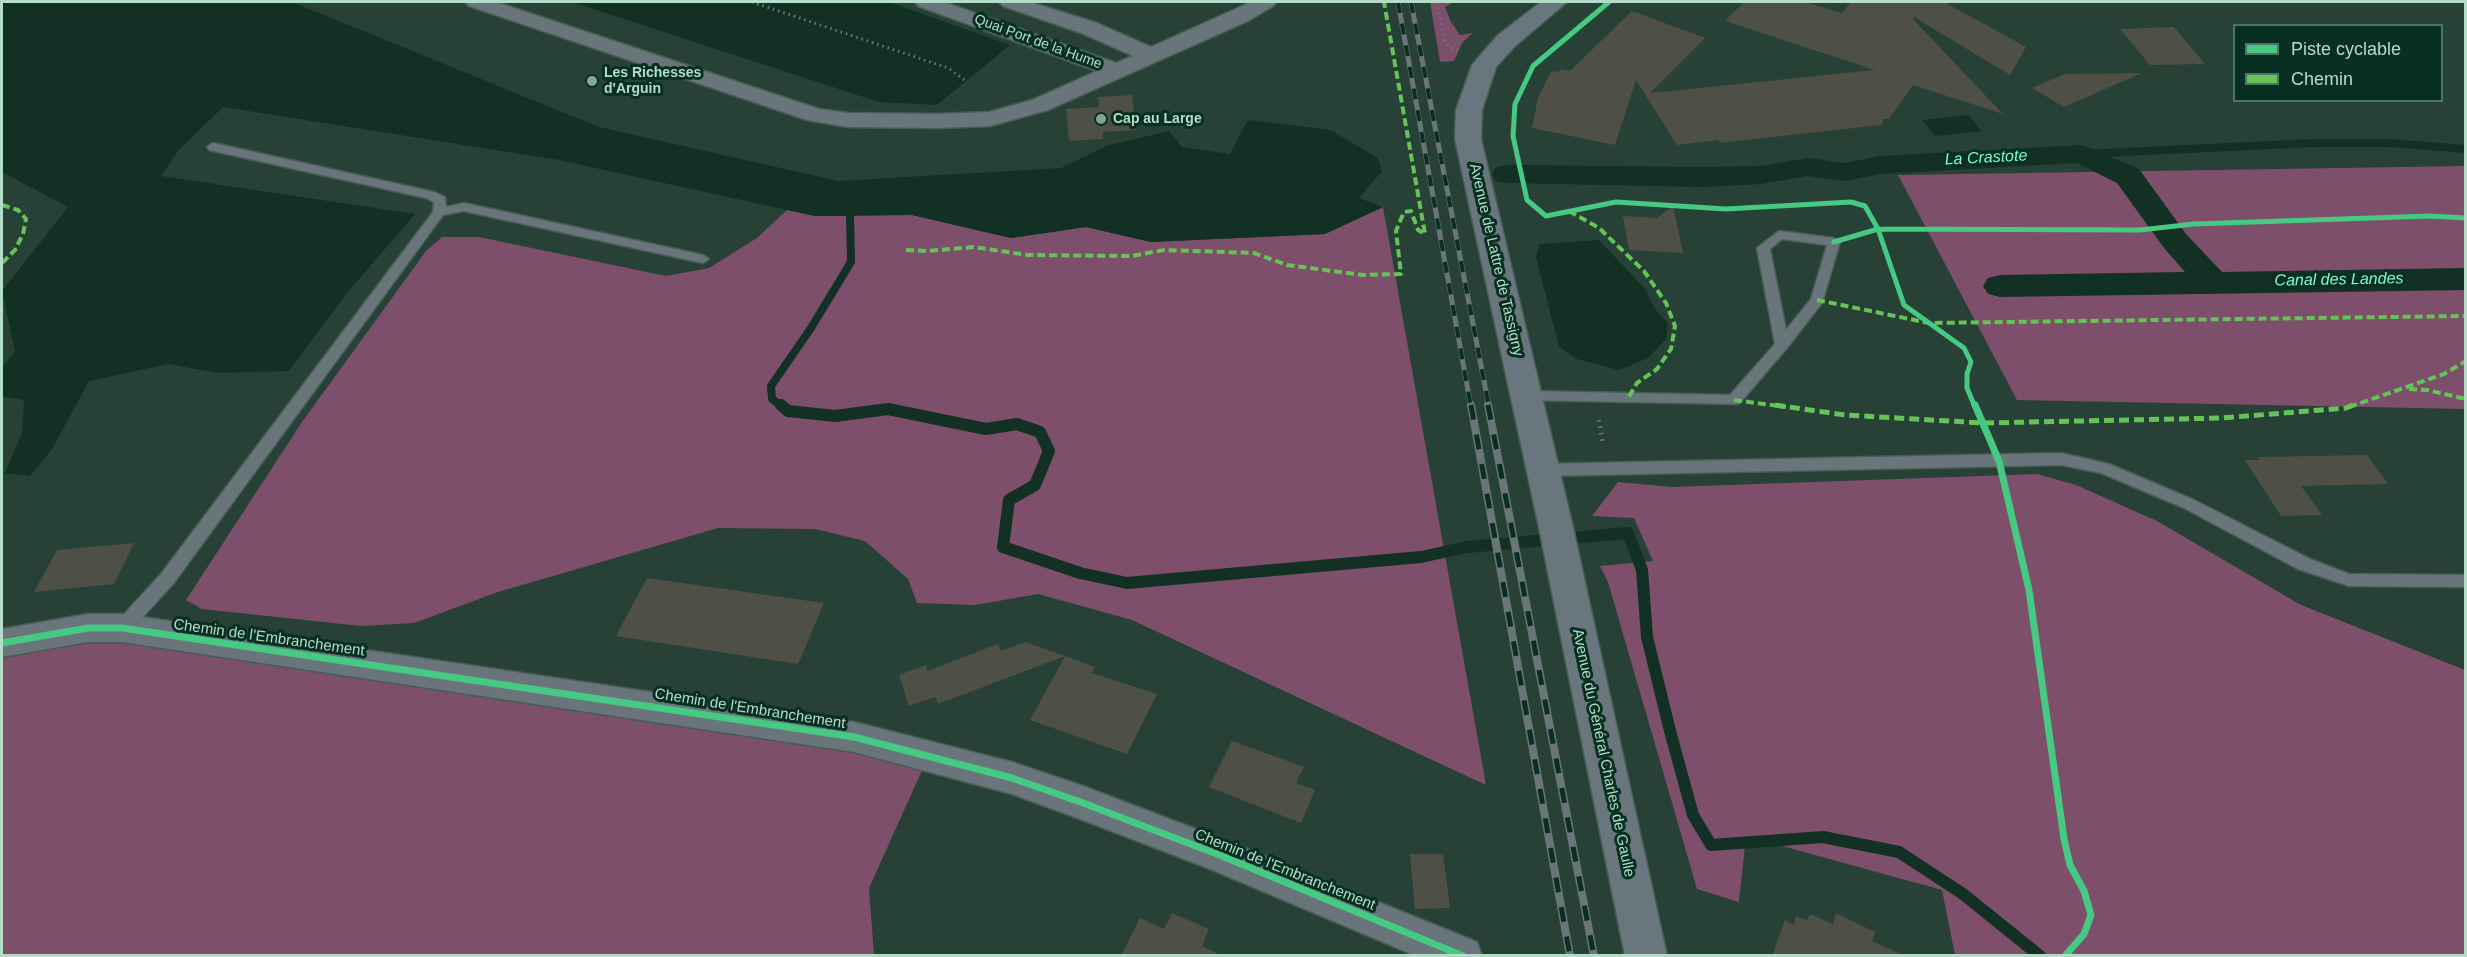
<!DOCTYPE html>
<html>
<head>
<meta charset="utf-8">
<style>
	body { margin:0 }
	#map { position:relative; width:2467px; height:957px; overflow:hidden; background:#274137; font-family:Arial,sans-serif }
	canvas { display:block }
	.frame { position:absolute; inset:0; border:3px solid #b3ddc9; pointer-events:none }
	.legend { position:absolute; left:2233px; top:24px; width:210px; height:78px; box-sizing:border-box; background:#083022; border:2px solid #4c7565; margin:0; padding:8px 10px; list-style:none; font-size:18px; color:#b3ddc9 }
	.legend li { display:flex; align-items:center; gap:12px; height:30px }
	.legend b { width:30px; border:2px solid #4c7565 }
</style>
</head>
<body>
<div id="map">
<canvas width="2467" height="957"></canvas>
<div class="frame"></div>
<ul class="legend">
<li><b style="height:8px;background:#46c982"></b>Piste cyclable</li>
<li><b style="height:8px;background:#66c356"></b>Chemin</li>
</ul>
</div>
<script>
const context = document.querySelector('canvas').getContext('2d');
context.lineJoin = 'round';
function paint(path, color) { context.fillStyle = color; context.fill(path, 'evenodd'); }
const shape = rows => new Path2D(rows.map(r => 'M' + r).join(''));
function strokePath(path, color, width, dash) { context.strokeStyle = color; context.lineWidth = width; context.lineCap = dash ? 'butt' : 'round'; context.setLineDash(dash || []); context.stroke(path); }
function write(font, color, halo, rows, align = 'center') {
  context.font = font + ' Arial,sans-serif'; context.lineWidth = 6; context.setLineDash([]); context.textBaseline = 'middle'; context.strokeStyle = halo; context.fillStyle = color; for (const [text, x, y, turn = 0] of rows) {
    context.save(); context.translate(x, y); context.rotate((+turn || 0) * Math.PI / 180); context.textAlign = isNaN(turn) ? turn : align; if (halo) context.strokeText(text, 0, 0); context.fillText(text, 0, 0); context.restore();
  }
}
paint(shape([
	[1430,2,1453,2,1445,7,1451,22,1460,35,1473,33,1462,43,1454,61,1440,62],
	[2465,166,2465,409,2017,400,1898,175],
	[1383,207,1486,785,1132,620,1038,594,975,605,917,603,908,579,865,541,815,529,718,528,498,592,414,623,361,626,202,609,186,600,302,422,426,251,442,237,479,237,666,276,709,268,757,238,787,210,815,216,912,215,1011,238,1086,227,1151,242,1325,234],
	[2037,474,2076,485,2157,521,2301,605,2465,670,2465,955,1955,955,1942,890,1746,836,1739,902,1697,889,1608,582,1600,566,1653,561,1634,518,1592,516,1618,482,1672,487],
	[88,628,929,755,869,888,874,955,2,956,2,643]
]), '#7e4f6b');
paint(shape([
	[2,2,292,2,599,127,838,181,1061,168,1106,146,1169,131,1182,147,1230,154,1248,120,1330,130,1378,158,1382,171,1359,198,1383,207,1325,234,1151,242,1086,227,1011,238,912,215,815,216,559,160,223,107,178,151,161,176,415,214,347,293,289,371,218,373,168,364,89,381,52,449,30,476,5,473,22,433,24,400,2,396,2,367,15,352,2,291,68,207,2,172],
	[572,2,889,2,1010,45,937,105,879,102],
	[1968,115,1982,131,1935,136,1922,120],
	[1599,240,1645,289,1655,309,1668,323,1666,339,1648,358,1619,370,1577,359,1559,347,1536,257,1540,244]
]), '#123024');
strokePath(shape([
	[2082,154,2313,143,2390,143,2466,149],
	[783,407,772,399,771,386,811,328,851,262,850,216]
]), '#123024', 8);
strokePath(shape([
	[781,405,788,411,835,416,888,409,986,429,1017,424,1040,432,1049,451,1035,485,1009,500,1003,547,1080,573,1127,583,1421,557,1467,547,1628,533,1642,570,1647,637,1670,731,1693,815,1711,845,1823,837,1899,852,1963,894,2040,956]
]), '#123024', 12);
paint(shape([
	[2082,145,2139,169,2186,234,2222,272,2466,268,2466,290,2000,297,1988,294,1983,286,1988,278,2000,275,2185,272,2164,248,2117,183,2077,163,1880,174,1845,181,1808,176,1761,184,1704,187,1507,183,1496,181,1492,174,1496,167,1507,165,1704,167,1761,166,1808,158,1845,163,1880,156,2082,145]
]), '#123024');
paint(shape([
	[1744,2,1805,2,1842,13,1851,2,1944,2,2026,47,2010,75,1914,17,1913,19,2003,114,1913,85,1889,119,1884,119,1881,125,1720,143,1718,140,1677,145,1636,80,1615,145,1532,128,1538,98,1551,71,1559,72,1561,69,1570,71,1632,11,1705,38,1650,93,1875,70,1725,21],
	[2174,27,2205,64,2150,65,2120,29],
	[2142,73,2064,107,2032,88,2065,74],
	[1132,95,1136,130,1103,132,1103,139,1069,141,1066,109,1099,107,1098,97],
	[1673,206,1683,253,1629,250,1623,216,1657,218],
	[2367,455,2388,484,2301,486,2322,515,2281,516,2245,460,2260,460,2258,457],
	[134,543,114,584,34,592,57,550],
	[647,578,774,596,824,603,798,664,616,636],
	[1025,642,1065,656,938,704,935,697,909,706,899,675,926,665,927,671,998,644,1001,651],
	[1065,656,1095,667,1092,673,1157,694,1127,754,1030,720],
	[1232,741,1304,767,1296,783,1315,790,1301,823,1209,787],
	[1410,854,1443,854,1450,908,1415,909],
	[1172,913,1209,929,1202,946,1223,956,1121,956,1140,918,1164,929],
	[1836,913,1875,932,1872,941,1905,956,1772,956,1785,920,1794,925,1796,916,1807,920,1810,914,1833,924]
]), '#4f5045');
const service = shape([
	[213,143,434,192,445,197,446,207,464,203,703,255,709,259,703,263,464,211,443,215,173,584,128,633,122,635,116,633,114,628,116,623,161,574,433,212,434,202,426,198,209,150,207,147,213,143],
	[1779,231,1834,238,1840,242,1822,303,1787,348,1739,404,1522,400,1520,396,1527,391,1730,395,1775,344,1757,248,1779,231],
	[1782,239,1827,245,1811,299,1786,330,1770,249,1782,239],
	[2061,453,2109,464,2194,500,2310,559,2349,574,2466,575,2466,587,2349,586,2298,569,2184,508,2101,473,2061,465,1544,476,1539,474,1537,470,1539,466,1544,464,2061,453]
]);
const minor = shape([
	[465,2,496,2,819,109,848,113,938,114,989,112,1032,100,1097,71,918,6,915,2,944,2,1116,63,1133,56,1081,33,1003,6,999,2,1030,2,1097,23,1151,47,1251,2,1277,2,1273,6,1248,21,1048,110,990,126,938,128,848,127,807,120,469,6,465,2],
	[88,614,122,614,854,722,1012,762,1083,786,1235,844,1477,942,1482,956,1416,956,1210,869,1080,819,1012,794,854,752,122,642,88,642,2,657,2,629,88,614]
]);
const secondary = shape([
	[1541,2,1567,2,1515,46,1496,67,1482,110,1481,139,1572,523,1667,956,1625,956,1538,523,1455,139,1456,110,1472,65,1497,36,1541,2]
]);
strokePath(service, '#455e53', 3);
strokePath(minor, '#455e53', 3);
strokePath(secondary, '#455e53', 3);
strokePath(shape([
	[752,2,948,68,966,81],
	[1437,2,1445,41,1449,47,1460,51],
	[1517,159,1513,136,1515,104,1533,66,1609,2],
	[1523,186,1527,200,1546,216,1616,202,1726,209,1851,202,1865,206,1878,229,1904,305,1964,348,1971,362,1967,374,1967,388,1976,407]
]), '#6c777a', 3, [1.5, 4]);
strokePath(shape([
	[1975,405,1990,437],
	[1599,420,1603,445]
]), '#6c777a', 4.5, [1.5, 5]);
paint(service, '#6a747b');
paint(minor, '#6a747b');
paint(secondary, '#6a767d');
const railFar1 = shape([
	[1398,2,1471,407],
	[1411,2,1489,407]
]);
const rail = shape([
	[1471,405,1570,956],
	[1488,405,1594,956]
]);
strokePath(railFar1, '#697578', 5);
strokePath(rail, '#697578', 8);
strokePath(railFar1, '#083022', 4, [11]);
strokePath(rail, '#083022', 5, [15]);
strokePath(shape([
	[2,205,18,210,26,219,23,234,15,250,2,263],
	[1569,211,1599,228,1644,271,1666,303,1675,326,1671,349,1657,369,1637,383,1628,398],
	[906,250,928,251,973,247,1028,255,1132,256,1164,250,1254,253,1287,265,1363,275,1401,274,1396,231,1404,212,1411,211,1418,230,1425,234,1384,2],
	[1817,300,1929,323,2466,316],
	[2409,389,2427,390,2466,399],
	[1734,400,1786,407],
	[2349,407,2444,374,2466,361]
]), '#66c356', 4, [8, 4]);
strokePath(shape([
	[1775,405,1845,415,1984,423,2222,418,2346,408,2353,405]
]), '#66c356', 5, [10, 5]);
strokePath(shape([
	[1609,2,1533,66,1515,104,1513,136,1527,200,1546,216,1616,202,1726,209,1851,202,1865,206,1878,229,1904,305,1964,348,1971,362,1967,374,1967,388,1975,407],
	[1834,242,1878,229,2140,230,2194,224,2430,216,2466,218]
]), '#46c982', 5);
strokePath(shape([
	[1975,405,1999,461,2029,590,2064,839,2070,865,2084,891,2091,915,2084,934,2065,956],
	[2,643,88,628,122,628,854,737,1012,778,1083,803,1222,856,1463,956]
]), '#46c982', 7);
for (const [x, y, r, color] of [
	[592,81,6,"#82a696"],
	[1101,119,6,"#82a696"]
]) { const dot = new Path2D(); dot.arc(x, y, r, 0, 2 * Math.PI); context.fillStyle = color; context.fill(dot); strokePath(dot, '#083022', 2); }
write('14px', '#b3ddc9', '#083022', [
	["Quai Port de la Hume",1038,42,20]
]);
write('bold 14px', '#b3ddc9', '#083022', [
	["Les Richesses",604,73],
	["d'Arguin",604,89],
	["Cap au Large",1113,119]
], 'left');
write('15px', '#b3ddc9', '#083022', [
	["Avenue de Lattre de Tassigny",1496,260,77],
	["Chemin de l'Embranchement",269,638,8],
	["Chemin de l'Embranchement",750,709,9],
	["Avenue du Général Charles de Gaulle",1603,753,78],
	["Chemin de l'Embranchement",1285,870,22]
]);
write('italic 16px', '#7efdca', '#083022', [
	["La Crastote",1986,158,-3],
	["Canal des Landes",2339,280,-1]
]);
</script>
</body>
</html>
